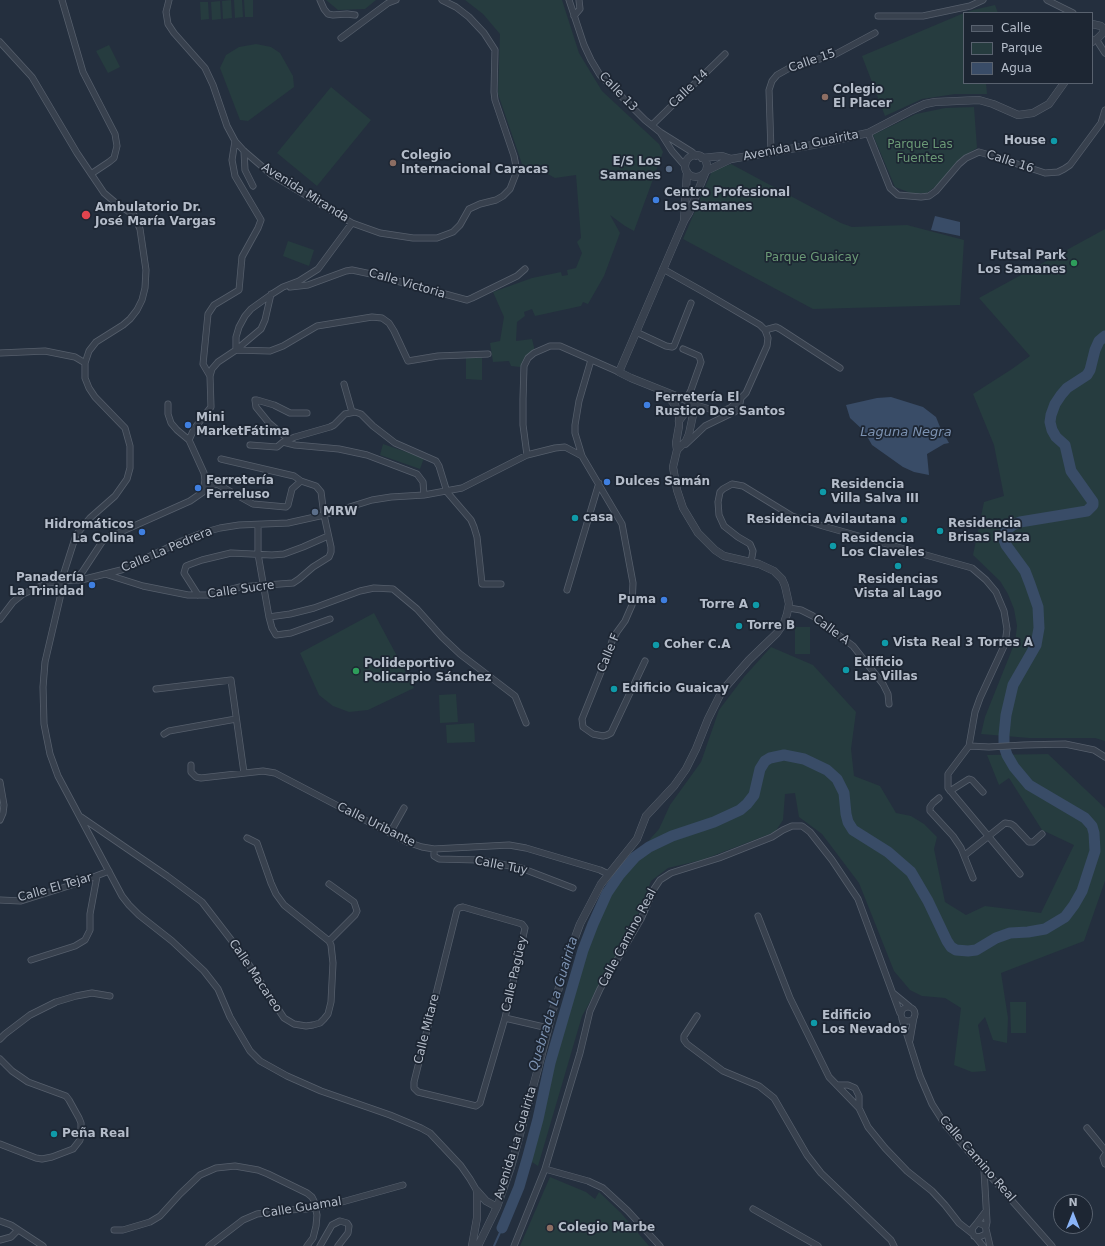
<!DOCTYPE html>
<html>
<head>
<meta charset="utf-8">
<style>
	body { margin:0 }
	#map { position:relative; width:1105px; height:1246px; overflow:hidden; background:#242f3e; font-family:"DejaVu Sans",sans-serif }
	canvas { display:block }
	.legend { position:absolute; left:963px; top:12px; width:130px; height:72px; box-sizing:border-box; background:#1d2633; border:1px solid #59626f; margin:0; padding:5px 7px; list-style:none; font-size:12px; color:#b4bcc9 }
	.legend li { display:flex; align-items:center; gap:8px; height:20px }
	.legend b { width:20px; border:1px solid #59626f }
	.north { position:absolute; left:1053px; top:1194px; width:40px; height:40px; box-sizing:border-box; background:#1d2633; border:1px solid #59626f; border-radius:50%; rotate:0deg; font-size:11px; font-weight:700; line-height:16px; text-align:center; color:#b4bcc9 }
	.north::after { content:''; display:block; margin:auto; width:14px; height:18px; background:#8ab4f8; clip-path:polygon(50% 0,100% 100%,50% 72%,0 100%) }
</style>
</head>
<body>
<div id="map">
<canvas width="1105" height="1246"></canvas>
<ul class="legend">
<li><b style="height:5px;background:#38414e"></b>Calle</li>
<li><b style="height:11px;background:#263c3f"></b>Parque</li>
<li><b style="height:11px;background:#394c67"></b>Agua</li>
</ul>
<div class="north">N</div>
</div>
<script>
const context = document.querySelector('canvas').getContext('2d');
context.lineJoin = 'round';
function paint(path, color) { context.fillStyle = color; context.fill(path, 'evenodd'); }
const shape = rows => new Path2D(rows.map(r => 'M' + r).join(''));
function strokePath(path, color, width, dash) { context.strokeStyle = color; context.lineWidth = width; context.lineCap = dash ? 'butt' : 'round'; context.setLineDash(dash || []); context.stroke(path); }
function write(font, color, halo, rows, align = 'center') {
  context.font = font + ' "DejaVu Sans",sans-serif'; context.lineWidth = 3.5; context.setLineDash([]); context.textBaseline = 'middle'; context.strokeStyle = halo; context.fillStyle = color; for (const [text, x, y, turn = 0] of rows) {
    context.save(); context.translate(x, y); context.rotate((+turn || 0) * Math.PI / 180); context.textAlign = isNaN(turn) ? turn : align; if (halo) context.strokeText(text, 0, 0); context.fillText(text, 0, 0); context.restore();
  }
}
paint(shape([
	[231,0,232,18,223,19,222,1],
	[234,0,242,0,243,17,235,18],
	[244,0,253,0,253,17,245,17],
	[326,0,376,0,365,9,338,10],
	[465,0,562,0,579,53,602,91,659,144,663,152,634,231,625,226,610,215,620,233,604,276,588,304,583,302,581,306,535,316,532,309,524,312,525,316,517,322,516,341,532,339,535,351,529,355,520,367,511,366,509,361,493,362,490,343,500,341,504,317,493,292,532,278,561,272,562,276,568,275,567,270,576,268,582,253,577,242,581,238,576,175,555,178,533,166,530,172,523,167,498,94,500,34,483,14],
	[220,1,221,19,212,20,211,2],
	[200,2,208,2,209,19,201,20],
	[995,5,998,13,965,13,973,10],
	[964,13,964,83,986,83,987,94,955,94,922,99,885,116,862,56],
	[256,44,271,47,280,53,293,76,294,87,248,121,240,120,220,68,226,55,239,47],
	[109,45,120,67,108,73,96,51],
	[331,87,371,120,317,186,277,153],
	[974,107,977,148,961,158,940,183,927,193,913,194,895,187,873,135,916,114,945,108],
	[731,164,841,223,852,227,907,225,964,240,960,305,813,309,683,239,712,171],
	[1105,229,1105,741,1095,738,1029,738,981,734,985,717,1015,642,1017,626,1014,609,1008,594,1000,581,973,555,984,502,1004,496,994,445,973,394,1012,369,1030,356,979,298],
	[288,241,314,250,309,266,283,256],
	[466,358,482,358,482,380,466,379],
	[383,444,424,458,420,469,380,455],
	[374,613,414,688,368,710,349,712,333,706,319,695,300,653],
	[795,627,810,627,810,654,795,654],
	[771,647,813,665,856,712,851,749,854,776,880,786,896,813,911,816,924,824,937,837,934,849,945,902,966,915,985,906,1041,913,1074,845,1042,830,1009,778,999,785,987,755,1048,754,1105,808,1105,881,1084,941,1001,973,1008,1018,1007,1043,993,1040,985,1017,978,1025,986,1071,972,1072,954,1065,961,1008,945,998,922,996,910,990,894,971,859,883,822,834,799,817,795,793,785,794,783,820,775,832,702,860,668,868,651,881,635,922,582,1016,538,1166,524,1157,569,983,581,944,604,891,659,829,670,805,701,762,719,710,744,677],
	[456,694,458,722,440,723,439,695],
	[474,723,475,742,447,743,446,725],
	[1010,1002,1026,1002,1026,1033,1011,1033],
	[550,1177,586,1192,595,1199,599,1192,621,1213,649,1246,520,1246]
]), '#263c3f');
paint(shape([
	[935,216,960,222,960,236,931,230],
	[891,397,923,407,936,417,940,427,949,443,944,444,927,454,929,475,914,472,903,467,872,445,864,431,850,418,846,405,877,398]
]), '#394c67');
strokePath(shape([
	[494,1246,502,1228]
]), '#394c67', 2);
strokePath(shape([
	[502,1228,519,1187,528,1156,538,1119,550,1063,583,950,593,924,607,893,620,874,635,857,649,847,672,836,714,822,740,810,747,804,754,795,760,769,765,761,770,758,784,755,804,759,827,770,837,779,844,793,846,814,848,822,853,830,888,852,911,872,928,901,947,941,951,947,956,950,968,951,976,950,996,938,1010,933,1028,932,1045,929,1065,917,1074,905,1082,891,1095,851,1094,833,1092,826,1085,818,1029,785,1014,767,1007,755,1004,746,1004,735,1006,715,1013,685,1036,645,1039,628,1038,607,1030,584,1025,571,1006,545,1004,540,1006,530,1013,525,1020,522,1087,511,1093,505,1093,502,1071,471,1065,445,1056,437,1052,430,1050,422,1051,415,1055,404,1061,395,1067,388,1087,375,1090,370,1095,350,1099,341,1105,336]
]), '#394c67', 11);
const minor = shape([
	[62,0,83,72,115,134,117,146,114,158,109,162,91,174],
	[169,0,166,12,168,24,174,33,205,68,213,85,227,126,235,141,244,151,272,175,352,223,380,233,413,238,437,238,453,232,460,225,469,209,480,204,496,200,503,196,510,189,517,171,514,156,495,100,494,92,495,50,484,33,469,17,456,7,442,0],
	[320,0,324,9,328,14,333,15,347,14,355,15],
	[569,0,584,45,591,60,600,75,645,120,660,132,692,152,696,156],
	[1047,0,1073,13],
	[574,16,580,9,579,0],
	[878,16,923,16,970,6,983,0],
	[341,38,388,3,396,0],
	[1096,39,1105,53],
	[0,42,32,77,77,153,104,193,117,204,134,215,140,229,146,270,145,288,142,300,137,310,130,319,123,325,96,342,89,351,85,363,85,378,89,388,95,397,125,428,130,446,130,468,127,479,115,496,90,518,76,535,61,582,60,598,45,662,43,687,44,724,50,754,58,776,122,896,129,905,139,915,172,941,204,971,218,989,230,1017,250,1051,260,1061,287,1076,321,1091,390,1115,421,1128,430,1133,461,1166,470,1179,477,1191],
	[652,125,725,54],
	[660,132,672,151,685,166],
	[868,133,890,188,898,195,921,197,929,196,936,191,959,164,966,158,979,152,986,154,1039,171,1045,173,1058,172,1064,169,1070,165,1101,123,1105,110],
	[244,151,245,170,253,186],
	[771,151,769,90,772,81,777,75,793,66,834,55,875,33],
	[663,269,702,291,760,325,765,330,768,338,767,346,746,393,741,398,730,408,722,411,713,410,696,405],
	[290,287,308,285,346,271,352,270,371,274,467,300,472,298,517,276,525,269],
	[765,330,776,327,780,329,840,368],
	[636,332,666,346,672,347,674,346,691,303],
	[683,349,699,356,701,362,691,390,686,400],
	[236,350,270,351,283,346,317,326,372,317,382,318,389,323,394,331,408,361,438,356,488,354],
	[236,350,261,329,265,320,271,294],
	[0,353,45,351,75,357,85,363],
	[591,360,579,401,575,425,575,433,582,456,622,524,633,583,632,605,625,621,617,632,612,641,609,652,582,719,583,727,593,734,603,736,607,735,611,733,645,661],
	[210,376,203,364,208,314,214,305,239,290,242,257,258,228,261,220,235,176,232,160,235,141],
	[344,384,352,412],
	[168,404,168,414,171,423,177,430,189,440],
	[288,439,269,423,256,407,255,400,257,400,274,405,290,413,307,413],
	[283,442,295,437,330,427,334,425,345,414,355,412,361,414,373,426,395,443,436,461,439,466,447,492,471,520,474,527,477,537,482,584,501,584],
	[686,444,705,426,736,411,739,408,741,398],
	[250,445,277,447,283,442,295,445,339,449,367,455,417,474,423,482,424,495],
	[527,455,523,425,523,399,524,366,528,358,534,353,550,346,560,346,619,372],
	[221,459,294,476,301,481],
	[258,525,258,554,269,617,290,614,314,608,360,591,374,588,393,589,417,609,442,637,460,654,515,696,526,723],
	[751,562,753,551,750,544,738,537,724,526,719,515,718,502,720,492,723,489,732,484,743,486,792,516,823,526,972,568,986,580,996,592,1004,611,1007,629,1005,644,980,698,975,712,969,746,989,747,1024,745,1065,744,1094,750,1105,757],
	[105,574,143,586,188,595,210,595,240,587,293,583,299,579,313,567,329,557,331,552,331,547,324,515,321,492,316,486,301,481,292,489,288,505,286,507,253,504,217,484,213,485,203,492],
	[73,580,81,580,121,570,182,541,202,533,220,528,239,525,288,523,324,515,372,500,391,497,424,495,462,488,527,455,555,448,565,447,582,456],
	[567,590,599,483],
	[198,595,184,573,186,566,191,564,202,560,231,553,272,555,284,554,303,547,328,536],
	[789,608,801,610,813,616,853,646,883,684,888,694,889,704],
	[269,617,272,628,276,635,291,633,330,619],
	[0,619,13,602,23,594,48,583,73,580,79,576,83,571,102,542,107,538,190,501,203,492,205,480,204,473,189,440,194,429,211,407,210,376,212,369,218,362,236,350,236,337,239,327,245,316,251,309,272,294,283,287,299,281,318,269,352,223],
	[156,689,231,680,244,773],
	[164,734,169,731,236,719],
	[969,746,948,774,948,788,1020,874],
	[191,765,191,772,196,777,201,778,263,771,275,773,407,842,422,847,434,849,509,845,526,848,600,870,608,874],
	[0,782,4,805,3,813,0,820],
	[950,791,969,779,972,780,983,792],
	[939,798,933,803,930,807,930,811,953,836,961,848,973,878],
	[81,817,167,876,202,902,242,954,284,1018,294,1024,306,1026,313,1025,320,1023,324,1019,328,1014,331,1002,333,963,331,945,329,941,284,905,276,894,271,883,257,843,247,838],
	[390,833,404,808],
	[434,849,434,856,439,859,479,860,521,868,573,888],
	[965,855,1005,823,1011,824,1014,826,1029,842,1033,842,1042,834],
	[0,900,21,901,78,883,109,871],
	[463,907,522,924,525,928,505,1018,480,1103,476,1106,418,1092,414,1088,414,1082,457,910,459,908,463,907],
	[758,916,790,998,829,1077,859,1108,868,1127,885,1148,907,1171,932,1191,945,1205,959,1223,973,1234],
	[329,941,355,915,357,911,354,902,329,884],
	[31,960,75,946,85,940,90,930,90,914,97,876],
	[893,993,910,1007],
	'901 1014a7 7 0 1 1 14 0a7 7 0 1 1-14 0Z',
	[697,1016,684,1036,684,1040,687,1044,723,1071,759,1086,774,1098,807,1155,821,1173,891,1240,894,1246],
	[505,1018,548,1028],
	[902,1019,920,1076,932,1104,946,1126,1052,1246],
	[0,1039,5,1034,30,1015,56,1002,76,996,92,993,110,996],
	[910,1040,914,1017],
	[0,1059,12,1071,28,1082,66,1096,69,1100,79,1118,81,1123,81,1134,80,1140,73,1149,52,1157,42,1159,36,1158,0,1144],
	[838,1085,848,1085,855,1088,859,1096,859,1108],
	[1087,1128,1105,1150],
	[1105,1155,1103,1158,1105,1164],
	[545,1169,588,1181,603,1188,628,1211,660,1246],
	[984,1170,987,1222,986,1227],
	[753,1209,818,1246],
	[0,1221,11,1225,43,1246],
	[977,1223,986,1211],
	[986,1229,990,1246],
	[114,1230,123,1230,150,1222,160,1216,180,1194,200,1175,216,1168,235,1166,258,1170,268,1174,307,1193,312,1197,314,1201,317,1215,316,1226,313,1238,307,1246],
	[974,1236,979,1237,986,1234,986,1229,984,1225,977,1223,972,1229,973,1234,983,1246],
	[0,1240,11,1237,18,1230],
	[209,1246,243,1220,257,1214,287,1210,306,1209,342,1202,403,1185],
	[320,1246,332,1225,340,1221,347,1223,349,1226,348,1233,338,1246],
	[514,1246,545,1169,580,1053,590,1011,600,989,641,919,654,889,660,880,671,873,719,858,772,837,783,830,792,826,802,826,810,832,832,860,858,899,900,1013]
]);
const tertiary = shape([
	[1092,24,1101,26,1104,29,1103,33,1098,38],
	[1092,42,1093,40],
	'685 166a11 11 0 1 1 22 0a11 11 0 1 1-22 0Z',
	[702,158,722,156,731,159],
	[684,221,687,172],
	[665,392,675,405,679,413,679,426,676,443,677,450],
	[679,421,687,410,698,406],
	[477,1191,486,1201,497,1207],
	[472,1246,477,1218,477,1191],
	[478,1246,497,1207,511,1167,539,1065,556,998,567,959,580,924,601,884,637,839,646,816,674,786,686,769,696,749,708,719,722,691,749,660,777,633,784,623,787,614,789,604,785,586,782,579,774,571,759,564,724,556,715,550,698,533,683,508,677,490,673,467,677,450,686,441,689,434,693,415,693,407,686,400,631,378,619,372,684,221,689,213,706,171,731,159,813,145,868,133,912,110,925,104,935,102,979,100,993,104,1018,115,1033,113,1049,104,1064,83]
]);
strokePath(minor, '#565f6c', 7);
strokePath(tertiary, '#565f6c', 8);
strokePath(minor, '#38414e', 5.5);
strokePath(tertiary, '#38414e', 7);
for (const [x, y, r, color] of [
	[825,97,4,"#8d6e63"],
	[1054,141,4,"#0f9aa8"],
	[393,163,4,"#8d6e63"],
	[669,169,4,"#5c6f8a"],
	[656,200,4,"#3f7fe0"],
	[86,215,5,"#e0444e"],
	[1074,263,4,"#2e9e5b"],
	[647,405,4,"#3f7fe0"],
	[188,425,4,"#3f7fe0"],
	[607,482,4,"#3f7fe0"],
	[198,488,4,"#3f7fe0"],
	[823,492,4,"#0f9aa8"],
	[315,512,4,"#5c6f8a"],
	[575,518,4,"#0f9aa8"],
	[904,520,4,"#0f9aa8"],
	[940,531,4,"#0f9aa8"],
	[142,532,4,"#3f7fe0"],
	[833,546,4,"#0f9aa8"],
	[898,566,4,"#0f9aa8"],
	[92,585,4,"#3f7fe0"],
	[664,600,4,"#3f7fe0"],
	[756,605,4,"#0f9aa8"],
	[739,626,4,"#0f9aa8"],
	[885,643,4,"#0f9aa8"],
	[656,645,4,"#0f9aa8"],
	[846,670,4,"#0f9aa8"],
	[356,671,4,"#2e9e5b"],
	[614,689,4,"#0f9aa8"],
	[814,1023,4,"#0f9aa8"],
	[54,1134,4,"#0f9aa8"],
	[550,1228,4,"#8d6e63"]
]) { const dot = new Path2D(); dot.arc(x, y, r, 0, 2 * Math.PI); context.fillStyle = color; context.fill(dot); strokePath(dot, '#1d2633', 1.5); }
write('12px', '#b4bcc9', '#1d2633', [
	["Calle 15",812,61,-19],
	["Calle 14",689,89,-44],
	["Calle 13",618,92,46],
	["Avenida La Guairita",801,146,-11],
	["Calle 16",1010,162,18],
	["Avenida Miranda",305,193,32],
	["Calle Victoria",407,284,16],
	["Calle La Pedrera",167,550,-23],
	["Calle Sucre",241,590,-8],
	["Calle A",831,630,36],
	["Calle F",609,653,-68],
	["Calle Uribante",376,825,26],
	["Calle Tuy",501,866,11],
	["Calle El Tejar",55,888,-16],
	["Calle Camino Real",628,938,-62],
	["Calle Pagüey",515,974,-77],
	["Calle Macareo",255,976,56],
	["Calle Mitare",427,1029,-76],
	["Avenida La Guairita",516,1143,-73],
	["Calle Camino Real",977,1159,49],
	["Calle Guamal",302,1208,-9]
]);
write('bold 12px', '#b4bcc9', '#1d2633', [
	["Colegio",833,90],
	["El Placer",833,104],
	["House",1046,141,"right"],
	["Colegio",401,156],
	["Internacional Caracas",401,170],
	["E/S Los",661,162,"right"],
	["Samanes",661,176,"right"],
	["Centro Profesional",664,193],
	["Los Samanes",664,207],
	["Ambulatorio Dr.",95,208],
	["José María Vargas",95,222],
	["Futsal Park",1066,256,"right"],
	["Los Samanes",1066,270,"right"],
	["Ferretería El",655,398],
	["Rustico Dos Santos",655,412],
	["Mini",196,418],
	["MarketFátima",196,432],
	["Ferretería",206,481],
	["Ferreluso",206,495],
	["Dulces Samán",615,482],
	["Residencia",831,485],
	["Villa Salva III",831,499],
	["MRW",323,512],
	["casa",583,518],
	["Residencia Avilautana",896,520,"right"],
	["Residencia",948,524],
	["Brisas Plaza",948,538],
	["Hidromáticos",134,525,"right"],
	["La Colina",134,539,"right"],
	["Residencia",841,539],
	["Los Claveles",841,553],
	["Panadería",84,578,"right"],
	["La Trinidad",84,592,"right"],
	["Residencias",898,580,"center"],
	["Vista al Lago",898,594,"center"],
	["Puma",656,600,"right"],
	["Torre A",748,605,"right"],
	["Torre B",747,626],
	["Vista Real 3 Torres A",893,643],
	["Coher C.A",664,645],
	["Edificio",854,663],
	["Las Villas",854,677],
	["Polideportivo",364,664],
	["Policarpio Sánchez",364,678],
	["Edificio Guaicay",622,689],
	["Edificio",822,1016],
	["Los Nevados",822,1030],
	["Peña Real",62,1134],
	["Colegio Marbe",558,1228]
], 'left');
write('12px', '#6b9a76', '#1d2633', [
	["Parque Las",920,145],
	["Fuentes",920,159],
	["Parque Guaicay",812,258]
]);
write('italic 13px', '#7c92b1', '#1d2633', [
	["Laguna Negra",906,433],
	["Quebrada La Guairita",554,1004,-73]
]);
</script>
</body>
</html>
